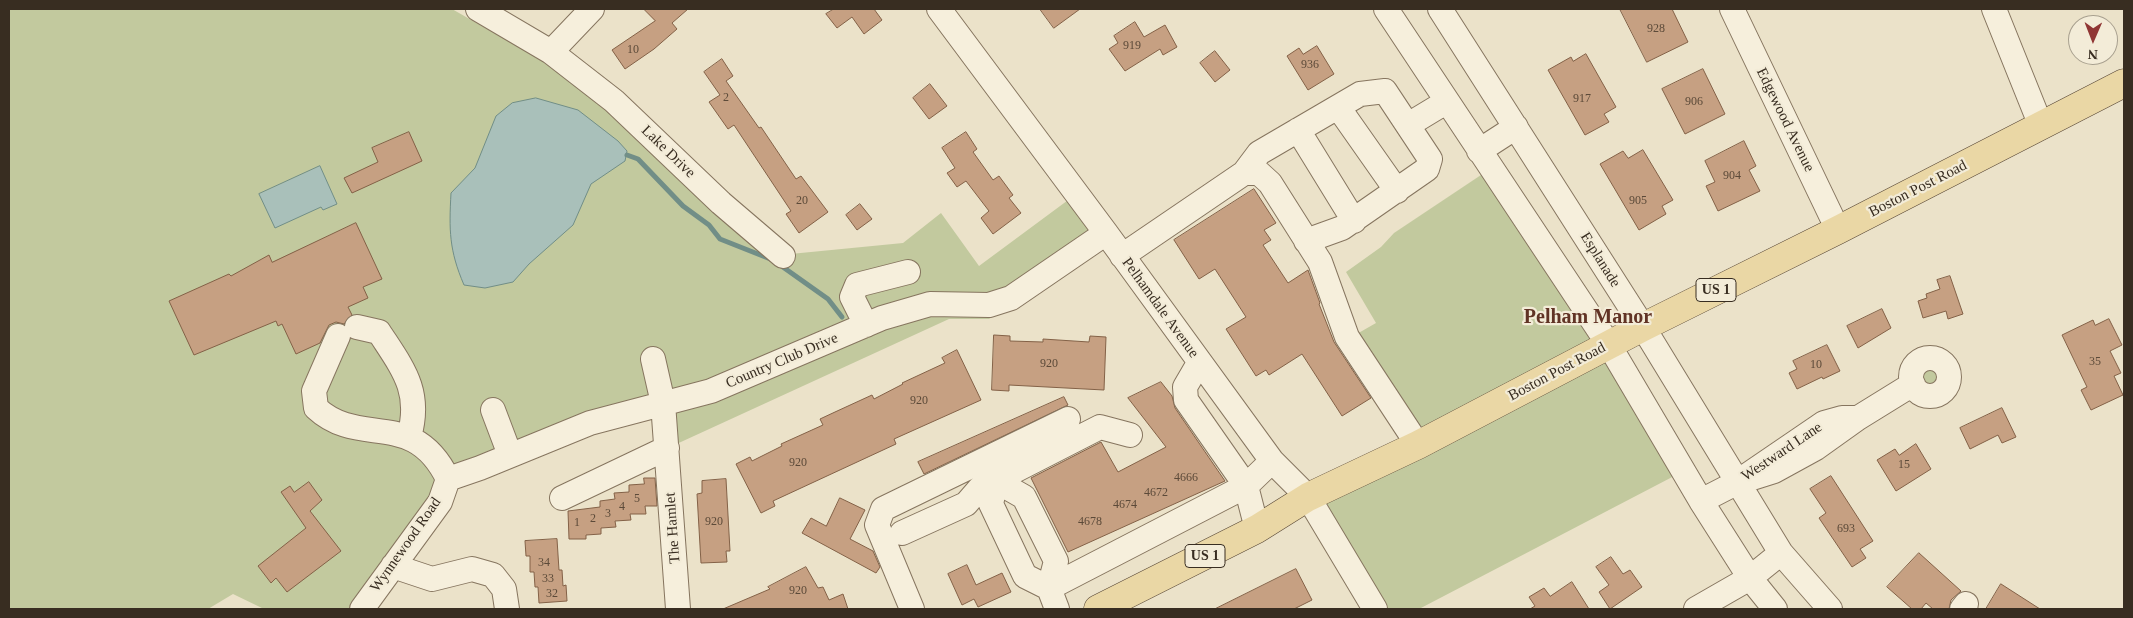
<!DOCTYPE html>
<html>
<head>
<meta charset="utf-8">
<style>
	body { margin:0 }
	#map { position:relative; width:2133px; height:618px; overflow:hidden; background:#ebe2c9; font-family:"Times New Roman",serif }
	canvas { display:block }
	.frame { position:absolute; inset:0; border:10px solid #382d21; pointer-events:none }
	.north { position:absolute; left:2068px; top:15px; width:50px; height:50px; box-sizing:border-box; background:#f3ecd8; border:1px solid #a8a08f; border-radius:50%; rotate:181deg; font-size:14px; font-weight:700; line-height:20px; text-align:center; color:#382d21 }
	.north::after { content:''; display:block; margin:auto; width:18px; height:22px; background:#903634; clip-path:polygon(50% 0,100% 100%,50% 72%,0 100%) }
</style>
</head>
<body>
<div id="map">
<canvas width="2133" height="618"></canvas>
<div class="frame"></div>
<div class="north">N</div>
</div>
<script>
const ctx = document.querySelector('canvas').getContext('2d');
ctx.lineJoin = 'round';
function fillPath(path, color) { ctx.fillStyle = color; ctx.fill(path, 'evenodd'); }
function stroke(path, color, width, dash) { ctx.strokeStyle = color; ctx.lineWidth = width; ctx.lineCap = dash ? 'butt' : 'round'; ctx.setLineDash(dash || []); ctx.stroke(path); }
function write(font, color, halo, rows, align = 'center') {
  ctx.font = font + ' "Times New Roman",serif'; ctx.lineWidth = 4.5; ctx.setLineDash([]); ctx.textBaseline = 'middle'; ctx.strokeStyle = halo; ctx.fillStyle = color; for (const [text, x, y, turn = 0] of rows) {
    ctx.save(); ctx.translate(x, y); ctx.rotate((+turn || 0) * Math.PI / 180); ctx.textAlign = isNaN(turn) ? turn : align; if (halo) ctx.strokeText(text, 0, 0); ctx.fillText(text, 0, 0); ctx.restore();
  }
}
fillPath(new Path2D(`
	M9 9H452L543 61 649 142 770 256 903 243 941 213 979 266 1079 192 1115 242 989 319H949L670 447 663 397 443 481 360 609H264L233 594 208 609H9Z
	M1487 171 1678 474 1419 609H1383L1308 497 1419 438 1355 335 1376 323 1346 272 1381 247 1394 233Z
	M1916 377a15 15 0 1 1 30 0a15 15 0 1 1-30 0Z`), '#c2c99e');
const water = new Path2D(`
	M536 98 578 110 618 141 627 151 625 161 591 184 573 225 529 264 513 282 485 288 464 285C449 250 449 230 451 193L475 168 496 116 512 103Z
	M320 166 337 204 323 210 321 207 275 228 259 194Z`);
fillPath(water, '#a9c0ba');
stroke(water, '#718e87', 1);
stroke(new Path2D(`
	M627 155 638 159 683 206 709 225 720 239 773 260 828 299 842 317`), '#718e87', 5);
const building = new Path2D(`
	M644 9H688L672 23 677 29 654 49 625 69 612 50 655 21Z
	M834 9H874L882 20 864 34 852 17 837 28 826 14Z
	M1040 9H1080L1054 28Z
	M1620 9H1672L1688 42 1647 62Z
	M1135 22 1144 37 1165 25 1177 47 1163 55 1160 49 1125 71 1109 49 1118 43 1114 36Z
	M1317 46 1334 74 1308 90 1287 56 1299 48 1303 54Z
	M1215 51 1230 70 1215 82 1200 63Z
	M1586 54 1616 107 1604 114 1609 122 1585 135 1548 70 1571 57 1573 61Z
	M722 59 733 76 726 81 759 128 761 127 796 179 801 176 828 212 799 233 786 214 791 211 734 125 728 129 709 102 720 95 704 72Z
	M1703 69 1725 114 1685 134 1662 89Z
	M930 84 947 106 929 119 913 98Z
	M409 132 422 161 352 193 344 178 378 162 372 148Z
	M966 132 977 149 973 152 993 180 999 176 1013 195 1009 198 1021 213 993 234 981 218 989 211 966 181 957 187 947 173 955 168 942 148Z
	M1744 141 1756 166 1749 170 1760 191 1718 211 1706 186 1715 182 1705 161Z
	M1643 150 1673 200 1662 206 1666 214 1639 230 1600 164 1623 151 1628 158Z
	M1254 189 1276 223 1264 230 1271 240 1263 245 1288 283 1308 270 1320 303 1319 304 1334 342 1371 398 1342 416 1302 354 1269 375 1266 370 1256 376 1226 329 1246 317 1215 269 1199 279 1174 240Z
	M860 204 872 219 857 230 846 215Z
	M356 223 382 279 363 287 368 298 348 307 352 315 344 324 336 322 329 325 320 343 296 354 282 324 278 326 276 321 194 355 169 301 229 274 231 276 269 255 272 262Z
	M1950 276 1963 314 1948 319 1946 311 1923 318 1918 301 1927 298 1926 294 1940 289 1937 280Z
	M1882 309 1891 328 1858 348 1847 326Z
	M2109 319 2122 345 2110 351 2121 373 2114 376 2123 395 2091 410 2081 390 2087 387 2062 335 2093 320 2095 325Z
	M994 335 1010 336V341L1043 342V339L1089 342 1090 336 1106 337 1104 390 1009 385V391L992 390Z
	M1827 345 1840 371 1823 379 1822 377 1797 389 1789 373 1797 369 1793 361Z
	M957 350 981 400 894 439 896 444 773 501 775 506 761 513 736 464 750 457 752 461 782 446 781 444 823 425 820 419 835 412 872 395 874 399 903 384 902 383 945 363 942 358Z
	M1161 382 1172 396 1175 408 1225 481 1068 552 1031 478 1101 442 1118 472 1166 447 1128 398Z
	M1064 397 1068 405 924 474 918 462Z
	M2002 408 2016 437 2002 443 1998 435 1970 449 1960 428Z
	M1916 444 1931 469 1896 491 1877 460 1895 449 1899 455Z
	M1831 476 1873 541 1860 549 1866 558 1852 567 1819 518 1826 513 1810 489Z
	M644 478H655L657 506H645L646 514H630L631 520 615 521 616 527 601 528V534L586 535V539H569L568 511 600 507V501L615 499 614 493 629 492V485L644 484Z
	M726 479 730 551H726L727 562 701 563 697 494 702 493V481Z
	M309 482 322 500 310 511 341 551 287 592 276 578 271 583 258 566 306 528 281 492 290 486 294 492Z
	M840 498 865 510 850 539 873 551 880 567 876 573 802 533 811 518 826 526Z
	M557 539 559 570H562L563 586 566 585 567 601 539 603 538 587H535L534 572H530V556H526L525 541Z
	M1919 553 1961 591 1951 600 1949 609H1933L1926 603 1921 609H1912L1887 587Z
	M1611 557 1623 574 1630 570 1642 587 1610 609 1599 592 1609 585 1596 567Z
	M967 565 976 585 1002 573 1011 592 978 607 974 599 962 605 948 574Z
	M806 567 818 588 823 587 829 600 843 594 848 609H723L770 589 768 587Z
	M1296 569 1312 600 1294 609H1215Z
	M1572 582 1589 609H1530L1535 606 1529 597 1544 588 1550 596Z
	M2001 584 2040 609H1986Z`);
fillPath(building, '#c6a082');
stroke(building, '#836147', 1);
const minor = new Path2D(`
	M478 9 551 52 614 101 721 203 783 256
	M939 9 1106 233 1272 461 1308 497 1375 609
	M1386 9 1609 345 1701 501 1750 578 1775 609
	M1440 9 1643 327 1781 553 1830 609
	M1732 9 1838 230
	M1994 9 2041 126
	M551 52 592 9
	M1338 107 1397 191
	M1408 125 1446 102
	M1298 130 1354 221
	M1479 151 1516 127
	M1244 173 1259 153 1360 94 1385 91 1430 159 1427 169 1342 228 1306 241
	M1122 256 1244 173H1259L1270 183 1320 262 1347 337 1418 445
	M866 325 852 297 857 285 908 272
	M357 327 379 332C403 369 422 391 409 437
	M338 336 314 391 316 408C360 449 413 407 448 479
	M1911 377a19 19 0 1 1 38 0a19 19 0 1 1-38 0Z
	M653 359 663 403 678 609
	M493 410 510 455
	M1858 418 1913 384
	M448 479 480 468 590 423 711 391 882 318 930 304 989 305 1011 298 1106 233
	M562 498 667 448
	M1701 501 1736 483 1774 471 1816 448 1858 418H1842L1824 423 1736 483
	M1257 529 1246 486 1272 461
	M902 533 966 504 979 489 1100 427 1130 435
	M393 566 432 579 472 569 493 575 504 589 507 609
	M1049 588 1246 486 1186 400 1185 387 1199 363
	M1049 588 1025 576 991 504 996 481 1024 497 1056 561 1049 588 1057 609
	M362 609 440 502 448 479
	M912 609 877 525 883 509 1068 419
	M1696 609 1750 578 1781 553
	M1962 609 1966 604`);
const major = new Path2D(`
	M1098 609 1257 529 1308 497 1418 445 1643 327 1838 230 2124 83`);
stroke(minor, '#86755f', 26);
stroke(major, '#544333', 29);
stroke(minor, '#f6efdc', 24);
stroke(major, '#ead7a5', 28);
write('12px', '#5c4a39', null, [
	["928",1656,29],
	["919",1132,46],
	["10",633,50],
	["936",1310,65],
	["2",726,98],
	["917",1582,99],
	["906",1694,102],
	["904",1732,176],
	["20",802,201],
	["905",1638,201],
	["35",2095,362],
	["920",1049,364],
	["10",1816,365],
	["920",919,401],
	["920",798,463],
	["15",1904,465],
	["4666",1186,478],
	["4672",1156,493],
	["5",637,499],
	["4674",1125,505],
	["4",622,507],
	["3",608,514],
	["2",593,519],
	["920",714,522],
	["4678",1090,522],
	["1",577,523],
	["693",1846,529],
	["34",544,563],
	["33",548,579],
	["920",798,591],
	["32",552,594]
]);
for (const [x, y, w] of [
	[1716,290,40],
	[1205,556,40]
]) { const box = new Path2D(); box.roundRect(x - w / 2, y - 11.5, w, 23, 4); ctx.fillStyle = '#f3ecd8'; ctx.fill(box); stroke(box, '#382d21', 1); }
write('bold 14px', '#382d21', null, [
	["US 1",1716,290],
	["US 1",1205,556]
]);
write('15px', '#382d21', '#f3ecd8', [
	["Edgewood Avenue",1785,120,64],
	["Lake Drive",668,152,44],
	["Boston Post Road",1918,189,-27],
	["Esplanade",1600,260,58],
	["Pelhamdale Avenue",1160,308,54],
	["Country Club Drive",782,361,-23],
	["Boston Post Road",1557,372,-28],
	["Westward Lane",1782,452,-34],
	["The Hamlet",673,528,-94],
	["Wynnewood Road",406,545,-55]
]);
write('bold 20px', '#613325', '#f3ecd8', [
	["Pelham Manor",1588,318]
]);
</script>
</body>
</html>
